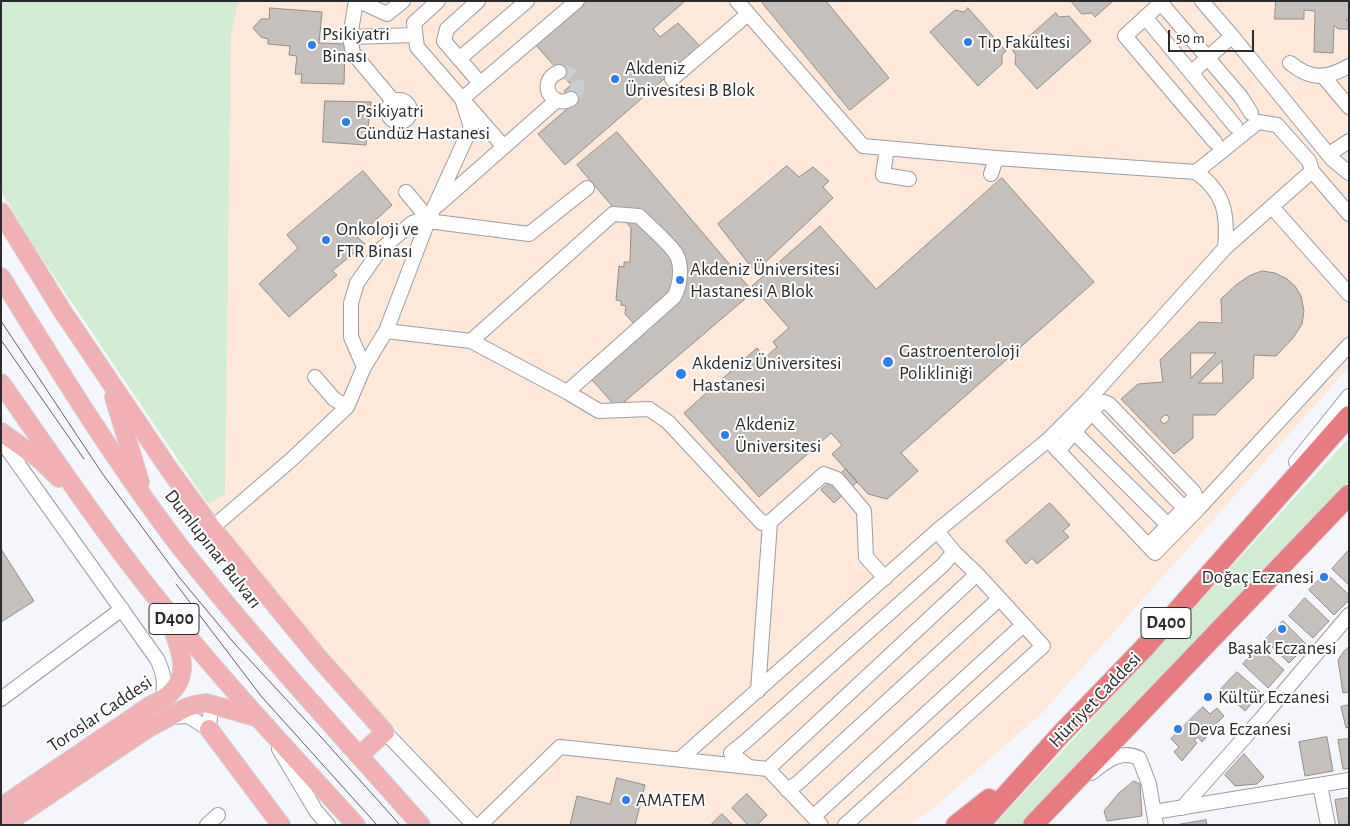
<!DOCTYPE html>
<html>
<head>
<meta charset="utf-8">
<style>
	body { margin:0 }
	#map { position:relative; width:1350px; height:826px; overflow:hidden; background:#f5f6fc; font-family:"Alegreya Sans",sans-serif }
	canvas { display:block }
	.frame { position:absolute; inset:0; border:2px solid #2a2b2d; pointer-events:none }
	.scale { position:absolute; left:1168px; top:30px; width:86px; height:22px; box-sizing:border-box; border:2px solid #2a2b2d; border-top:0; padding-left:6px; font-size:15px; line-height:18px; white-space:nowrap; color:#2a2b2d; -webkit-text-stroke:4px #fff; paint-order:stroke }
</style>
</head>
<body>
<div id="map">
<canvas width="1350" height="826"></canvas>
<div class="frame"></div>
<div class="scale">50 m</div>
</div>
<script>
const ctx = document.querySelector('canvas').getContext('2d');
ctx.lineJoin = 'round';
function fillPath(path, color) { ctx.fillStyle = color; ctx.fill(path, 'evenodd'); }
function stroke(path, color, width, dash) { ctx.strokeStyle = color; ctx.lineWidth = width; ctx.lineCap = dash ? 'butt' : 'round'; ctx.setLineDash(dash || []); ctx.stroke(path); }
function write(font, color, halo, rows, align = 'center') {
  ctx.font = font + ' "Alegreya Sans",sans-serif'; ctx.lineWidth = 4; ctx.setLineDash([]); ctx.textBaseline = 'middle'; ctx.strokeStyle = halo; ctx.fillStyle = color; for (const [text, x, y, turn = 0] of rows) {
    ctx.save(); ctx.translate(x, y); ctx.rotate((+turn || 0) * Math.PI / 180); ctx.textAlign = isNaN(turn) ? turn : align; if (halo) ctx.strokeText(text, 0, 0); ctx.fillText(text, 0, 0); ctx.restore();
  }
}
fillPath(new Path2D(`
	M1 1H1349V367L1041 714 931 810 906 825H487L432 769 232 546 208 504 29 239 1 193Z`), '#fde8d9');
fillPath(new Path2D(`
	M1 1H238L231 35 225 494 208 504 29 239 1 189Z
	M1349 438V481L1023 825H994L1131 677Z`), '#d2ecd4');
const building = new Path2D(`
	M585 1H685L653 29 660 37 678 23 701 47 565 165 538 134 574 103 564 91 571 85 535 44Z
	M761 1H826L889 78 850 110Z
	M1071 1H1113L1095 17 1092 13 1082 14Z
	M1276 1H1349V18L1346 20 1349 22V29H1338L1334 25 1333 53 1314 52 1315 11 1304 10V19H1275Z
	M270 8 322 12 319 43 345 44 344 84 301 83 302 74H295L297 56 289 55 290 46 268 44V39L261 37 253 28 261 19H269Z
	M968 8 1006 51 1002 55V64L978 86 930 32 955 10 964 12Z
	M1056 13 1059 17 1069 16 1091 41 1037 89 1015 64 1016 55 1013 51Z
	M325 101 371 102 366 145 323 142Z
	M617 132 753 292 617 408 585 372 638 328 625 314 626 306 621 305V301L616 300 619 266 624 267V262H630L631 228 577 165Z
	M787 166 799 177 813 167 829 181 823 187 833 198 755 272 718 224Z
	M363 171 392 205 357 237 365 244 332 271 337 275 289 317 259 284 298 248 287 235Z
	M1002 178 1094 282 901 453 918 471 887 499 868 494 832 454 842 445 831 433 759 497 684 413 757 348 765 358 777 347 773 342 789 328 752 286 820 226 876 289Z
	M1262 271 1275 273 1287 279 1295 286 1301 296 1304 311 1302 324 1293 338 1276 356 1254 355 1253 378 1215 415H1193V438L1174 454 1121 399 1138 384 1163 382 1160 360 1199 322 1222 323 1221 299 1236 285 1249 276ZM1191 353H1216L1191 378ZM1222 361 1223 383H1199ZM1165 415 1169 416V420L1164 424 1160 420Z
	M846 469 857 482 834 503 821 490Z
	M1050 503 1070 525 1063 531 1069 537 1037 564 1032 558 1026 564 1006 541Z
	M1 549 34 601 1 622Z
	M1349 550V585L1332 569Z
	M1326 573 1349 595V600L1334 615 1309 590Z
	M1305 598 1329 621 1313 638 1289 616Z
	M1283 621 1307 645 1289 663 1265 640Z
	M1259 647 1284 670 1268 688 1243 664Z
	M1349 647V692L1343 693 1338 660 1344 651Z
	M1237 672 1261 693 1245 711 1221 689Z
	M1349 705V727L1346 728 1341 707Z
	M1203 707 1210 714 1217 708 1224 716 1208 731 1205 728 1201 733 1206 737 1202 742 1198 737 1194 740 1197 743 1182 761 1174 752 1179 747 1171 739Z
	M1327 737 1333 771 1305 776 1299 742Z
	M1349 739V769H1343L1338 740Z
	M1244 754 1264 777 1257 784 1235 786 1225 775Z
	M617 778 645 785 635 825H570L577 796 610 804Z
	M1134 781 1140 784 1142 816 1107 821 1104 811 1119 793Z
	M747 794 767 815 757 825H748L732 808Z
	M1349 798V824L1339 825 1335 800Z
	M722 814 733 825H711Z
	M1206 820 1207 825H1176Z`);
fillPath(building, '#c6c0bc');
stroke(building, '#938d8a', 1);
stroke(new Path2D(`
	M559 72C576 70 584 89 571 99`), '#cccdd3', 14, [14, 7]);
const minor = new Path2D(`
	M359 1 387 14 403 1
	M478 1 447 29 444 41 480 83
	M737 1 863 146 996 158 1196 172 1258 122 1277 125 1309 161 1312 171 1349 214
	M1163 1 1125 36 1215 142
	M1202 1 1232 36 1332 159 1349 173
	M1161 3 1241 97 1251 113
	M1145 17 1235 126
	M350 37 356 1
	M459 59 527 1
	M1290 63C1311 80 1326 79 1349 66
	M559 72C537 80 550 110 571 99
	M1191 73 1232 36
	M1323 76 1349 107
	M672 79 748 14
	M388 111a11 11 0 1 1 22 0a11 11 0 1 1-22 0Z
	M394 102 353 53 350 37 415 35
	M504 147 462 99 577 1
	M887 148 883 175 909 179
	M1329 154 1349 141
	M1196 172C1225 193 1228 214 1225 248
	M991 174 996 158
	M406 192 427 217
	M438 205 557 100
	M1272 207 1349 294
	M428 221 529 234 587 188
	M386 331 471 341
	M364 367 351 337V303L357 283 380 250 412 223 431 216
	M315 377 334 399 347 407
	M567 392 674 297C680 286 683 266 676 254 669 243 650 227 639 216L613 214 471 341 567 392 599 411 649 409 668 422 762 523 770 522
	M1092 413 1184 508
	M1074 432 1168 525
	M1 440 157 659C164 673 165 684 163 699
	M1048 440 1155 553 1198 509 1349 345
	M1058 451 1099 404 1104 402 1109 404 1193 491 1195 495 1192 500 1148 546
	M1296 462 1349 396
	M212 528 292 459 347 407 364 367 386 331 428 221 471 127 462 99 417 47 414 23 438 1
	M937 531 954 552
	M758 691 770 522 824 474 837 479 864 511 866 557 885 578
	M1 699 122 609
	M172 717 188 716 209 729 211 705
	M385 732 474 825
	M279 749 316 811 328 825
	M680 759 937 531 1048 440 1089 399 1225 248 1312 171
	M749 767 731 753 746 741 943 565 954 552 977 574 1043 646 845 825
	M768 769 977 574
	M1091 773C1106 762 1120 749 1139 758L1149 784 1156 825
	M1320 785 1328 825
	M787 790 798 783 999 599
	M1182 808 1261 719 1349 615
	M1154 812 1349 780
	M813 817 1023 625
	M207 825 218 815
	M480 825 560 747 768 769 821 825`);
const major = new Path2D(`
	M1 212 61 309 169 469 212 528 318 657 385 732 360 755
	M1 277C58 369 115 462 181 548 257 644 340 734 421 825
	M1 383C54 458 105 535 163 606 224 682 290 753 356 825
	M114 397 140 482
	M1 432 38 458 59 478
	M209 729 281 825
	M1 807 151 705C193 687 185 658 170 623
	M4 825 147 729 185 708 194 705 206 703 256 717`);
const highway = new Path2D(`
	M956 825 989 799
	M979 825 1061 734 1146 646 1349 416
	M1033 825 1349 495`);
stroke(minor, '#9c9ca2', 16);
stroke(major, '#d4d5d5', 20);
stroke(highway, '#d4d5d5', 22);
stroke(minor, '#fff', 14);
stroke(major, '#f1b0b3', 18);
stroke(highway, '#e87b80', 20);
stroke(new Path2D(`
	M1 321 102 473 179 577 234 643 321 737 400 825
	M1 340 84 459
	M176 584 261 696 377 825`), '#616265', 1);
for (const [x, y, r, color] of [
	[968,42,5,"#2e7de9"],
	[312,45,5,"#2e7de9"],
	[615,79,5,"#2e7de9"],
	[346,122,5,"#2e7de9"],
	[326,240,5,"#2e7de9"],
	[680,280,5,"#2e7de9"],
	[888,362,6,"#2e7de9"],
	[681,374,6,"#2e7de9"],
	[725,435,5,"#2e7de9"],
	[1324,577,5,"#2e7de9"],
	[1282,629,5,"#2e7de9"],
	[1208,697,5,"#2e7de9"],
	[1178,729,5,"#2e7de9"],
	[626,800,5,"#2e7de9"]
]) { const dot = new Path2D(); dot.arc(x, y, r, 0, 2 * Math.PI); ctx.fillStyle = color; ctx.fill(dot); stroke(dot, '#fff', 2); }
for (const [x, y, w] of [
	[174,619,50],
	[1166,623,50]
]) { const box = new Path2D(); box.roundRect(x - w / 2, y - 15.5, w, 31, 4); ctx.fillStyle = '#fff'; ctx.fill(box); stroke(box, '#2a2b2d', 1); }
write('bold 18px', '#2a2b2d', null, [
	["D400",174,619],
	["D400",1166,623]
]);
write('19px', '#2a2b2d', '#fff', [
	["Psikiyatri",322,34],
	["Binası",322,56],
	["Tıp Fakültesi",978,42],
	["Akdeniz",625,68],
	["Ünivesitesi B Blok",625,90],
	["Psikiyatri",356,111],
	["Gündüz Hastanesi",356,133],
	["Onkoloji ve",336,229],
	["FTR Binası",336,251],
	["Akdeniz Üniversitesi",690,269],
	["Hastanesi A Blok",690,291],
	["Gastroenteroloji",899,351],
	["Polikliniği",899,373],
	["Akdeniz Üniversitesi",692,363],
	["Hastanesi",692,385],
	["Akdeniz",735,424],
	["Üniversitesi",735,446],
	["Doğaç Eczanesi",1314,577,"right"],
	["Başak Eczanesi",1282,648,"center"],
	["Kültür Eczanesi",1218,697],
	["Deva Eczanesi",1188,729],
	["AMATEM",636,800]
], 'left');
write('19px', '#2a2b2d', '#fff', [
	["Dumlupınar Bulvarı",213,549,52],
	["Hürriyet Caddesi",1095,700,-46],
	["Toroslar Caddesi",100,714,-34]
]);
</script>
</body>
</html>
